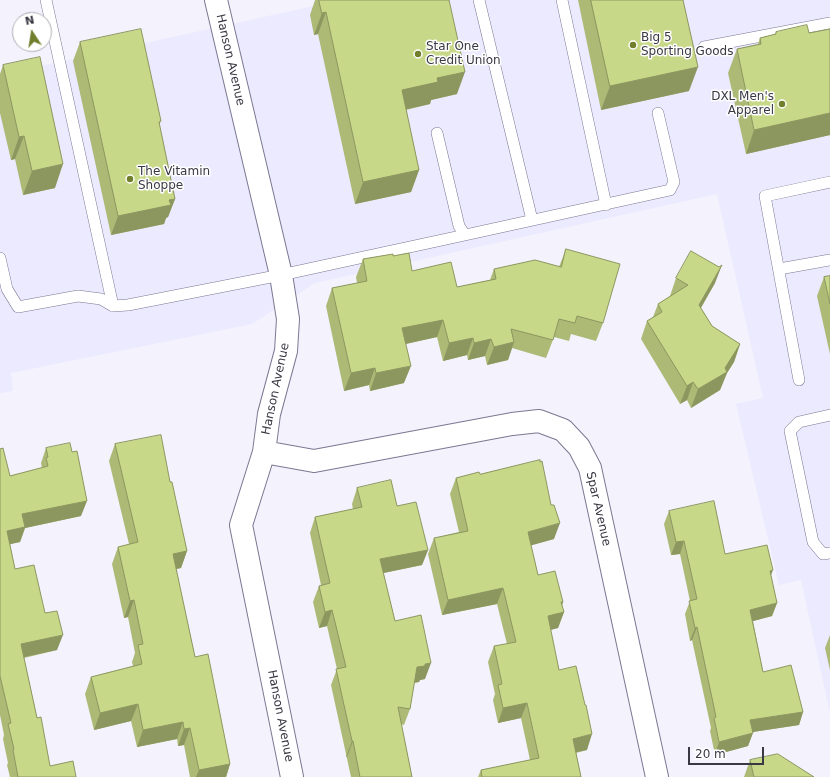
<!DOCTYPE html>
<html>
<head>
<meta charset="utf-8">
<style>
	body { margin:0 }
	#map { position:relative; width:830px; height:777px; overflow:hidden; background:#f3f2fd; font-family:"DejaVu Sans",sans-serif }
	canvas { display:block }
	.north { position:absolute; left:12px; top:12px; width:40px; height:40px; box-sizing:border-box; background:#fff; border:1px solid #b0afb4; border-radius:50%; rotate:348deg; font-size:11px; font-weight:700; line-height:16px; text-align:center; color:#393843 }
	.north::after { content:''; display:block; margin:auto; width:14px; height:18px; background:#717f2d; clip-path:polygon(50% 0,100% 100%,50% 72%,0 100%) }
	.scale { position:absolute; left:688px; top:747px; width:76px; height:18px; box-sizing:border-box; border:2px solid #393843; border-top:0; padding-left:5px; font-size:12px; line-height:14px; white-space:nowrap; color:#393843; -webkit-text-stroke:3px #fff; paint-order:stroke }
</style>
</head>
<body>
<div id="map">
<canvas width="830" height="777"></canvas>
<div class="north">N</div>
<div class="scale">20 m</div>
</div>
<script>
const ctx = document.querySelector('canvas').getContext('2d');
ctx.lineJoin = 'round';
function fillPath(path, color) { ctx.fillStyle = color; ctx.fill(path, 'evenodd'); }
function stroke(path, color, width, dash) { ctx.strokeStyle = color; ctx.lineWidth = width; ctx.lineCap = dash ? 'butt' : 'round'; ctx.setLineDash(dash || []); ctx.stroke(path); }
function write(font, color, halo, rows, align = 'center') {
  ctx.font = font + ' "DejaVu Sans",sans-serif'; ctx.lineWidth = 3; ctx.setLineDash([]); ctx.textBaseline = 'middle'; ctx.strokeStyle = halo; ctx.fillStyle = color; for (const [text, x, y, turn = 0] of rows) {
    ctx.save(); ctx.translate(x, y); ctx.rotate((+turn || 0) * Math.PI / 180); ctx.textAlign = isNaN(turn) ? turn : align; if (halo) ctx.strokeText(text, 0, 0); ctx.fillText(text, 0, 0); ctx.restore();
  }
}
fillPath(new Path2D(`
	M341 0H830V713L801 580 779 585 736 404 763 398 717 194 315 283 252 324 11 373 13 391 0 393V75Z`), '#eceaff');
const lane = new Path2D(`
	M46 0 113 306
	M479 0 532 220
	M562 0 606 205
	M704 47 830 23
	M437 133 459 226 465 235 670 190 674 182 658 113
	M0 258 7 289 18 307 78 296 101 299 113 306 128 305 281 275 465 235
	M779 269 830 260
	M799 380 765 196 830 182
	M830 415 799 422 790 431 813 542 823 554 830 553`);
const street = new Path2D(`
	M216 0 281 275 288 319 286 351 269 414 264 452 241 525 292 777
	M264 452 314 461 512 424 539 421 563 430 579 447 590 468 657 777`);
stroke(lane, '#7b7891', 12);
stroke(street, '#7b7891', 24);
stroke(lane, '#fff', 11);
stroke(street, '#fff', 22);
fillPath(new Path2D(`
	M315 0H449L457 94 431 100 430 104 406 110 419 170 411 192 355 204 318 34 314 35 310 15Z
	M578 0H683L689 91 601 110Z
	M830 29V135L746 154 728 73 737 49 758 44 760 38 775 34 776 32 809 33Z
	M80 42 161 121 159 125 175 199 168 217 166 218 164 224 111 235 73 61Z
	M3 65 55 188 23 195 15 159 11 160 0 113V74Z
	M566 249 603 323 596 341 571 334 569 341 554 337 546 358 512 348 508 360 487 365 485 356 468 360 467 355 443 361 437 337 406 344 404 383 370 391 369 385 344 391 326 306 332 288 357 283 356 277 363 259 393 256 412 271 457 287 490 280 494 269 559 267Z
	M830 276V354L817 296 824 277Z
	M676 278 715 283 701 308 712 326 740 344 734 362 727 373 720 390 691 408 687 400 680 404 641 339 647 321 653 317 658 304 670 296Z
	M115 444 170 482 187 551 181 568 176 569 195 657 230 764 226 777H190L184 745 178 746 177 739 137 747 131 721 94 730 85 694 91 677 133 666 132 662 135 653 128 617 124 618 112 564 118 547 129 544 109 461Z
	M46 448 81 516 25 528 20 542 10 544 15 569 45 613 57 650 24 658 37 718 50 766 76 777H10L7 765 8 763 3 739 4 735 0 715V449L10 476 42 468 41 463Z
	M480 474 554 539 531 545 538 575 563 602 562 605 564 612 558 628 550 630 559 670 587 750 576 753 581 777H478L481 770 530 760 521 718 498 723 493 700 495 694 488 662 494 646 507 644 497 604 442 615 428 554 434 538 459 532 450 494 456 478Z
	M357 488 397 506 428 550 422 565 383 573 395 621 425 679 420 680 419 682 414 683 410 709 404 725 401 724 412 777H351L331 685 337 669 327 626 319 628 313 602 319 586 321 585 310 533 315 517 353 509 352 504Z
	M669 511 725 554 771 576 777 603 772 616 753 621 763 672 803 712 799 725 753 732 748 746 715 755 710 731 711 728 692 640 690 641 685 614 690 601 680 554 671 555 664 524Z
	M830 635V670L825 648Z
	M750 760 814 777H744Z`), '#acba76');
fillPath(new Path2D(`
	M326 12 318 34 314 35 322 13Z
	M698 67 689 91 601 110 610 86Z
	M465 72 457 94 431 100 430 104 394 112 402 90 437 78Z
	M830 113V135L746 154 754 130Z
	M24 136 15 159 11 160 19 137Z
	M63 164 55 188 23 195 32 171Z
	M419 170 411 192 355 204 363 182Z
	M175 199 168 217 166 218 164 224 111 235 118 216 169 200Z
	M722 265 715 283 692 323 699 305Z
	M443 320 437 337 396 346 402 328Z
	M473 338 467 355 443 361 449 343Z
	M491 339 485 356 468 360 474 343Z
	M514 342 508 360 487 365 494 347Z
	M740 344 734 362 727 373 720 390 691 408 698 389 725 368Z
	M411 366 404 383 370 391 376 373Z
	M375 368 369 385 344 391 351 373Z
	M693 382 687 400 680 404 687 386Z
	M87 501 81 516 25 528 20 542 2 546 7 531 22 514Z
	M560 523 554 539 522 548 528 532Z
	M684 541 680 554 671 555 676 542Z
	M428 550 422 565 374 575 380 559Z
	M187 551 181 568 166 571 173 554Z
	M773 570 768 583 770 571Z
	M503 588 497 604 442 615 448 600Z
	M134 600 128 617 124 618 130 601Z
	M561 602H563L559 614 564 612 558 628 542 632 548 616Z
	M777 603 772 616 746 623 750 610Z
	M332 610 327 626 319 628 325 612Z
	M697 627 692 640 690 641 695 628Z
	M63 635 57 650 15 659 21 644Z
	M431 663 425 679 420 680 419 682 411 683 417 667 425 664Z
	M527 703 521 718 498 723 503 708Z
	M138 704 131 721 94 730 100 713Z
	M803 712 799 725 746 733 750 720Z
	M183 722 177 739 137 747 143 730Z
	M190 728 184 745 178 746 184 729Z
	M753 733 748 746 715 755 719 742Z
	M592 734 587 750 567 754 573 739Z
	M352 741H353L347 757H346Z
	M230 764 226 777H196L199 770Z`), '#8c9760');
const building = new Path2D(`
	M319 0H449L465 72 437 78 438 82 402 90 419 170 363 182 326 12 322 13Z
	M591 0H683L698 67 610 86Z
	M807 25 809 33 830 29V113L754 130 737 49 761 44 760 38 776 34V32Z
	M141 29 161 121 159 122 175 199 169 200 171 205 118 216 80 42Z
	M40 57 63 164 32 171 24 136 19 137 3 65Z
	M566 249 620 264 603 323 577 316 575 323 559 319 553 340 511 329 514 342 494 347 491 339 474 343 473 338 449 343 443 320 402 328 411 366 376 373 375 368 351 373 332 288 367 281 363 259 393 254V256L409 253 412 271 451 262 457 287 496 279 494 269 535 260 561 267Z
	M691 251 719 267 722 265 699 305 712 326 740 344 725 368 727 372 698 389 693 382 687 386 647 321 662 312 658 304 688 285 676 278Z
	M830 276V304L824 277Z
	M161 435 170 482H172L187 551 173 554 195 657 208 654 230 764 199 770 190 728 184 729 183 722 143 730 138 704 100 713 91 677 142 664 138 645 143 644 134 600 130 601 118 547 138 542 115 444Z
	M70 443 72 452 77 451 87 501 22 514 25 527 7 531 15 569 34 565 45 613 57 611 63 635 21 644 37 718 41 717 50 766 73 761 76 777H18L13 750 14 749 8 724 11 723 0 676V449L3 448 10 476 48 466 46 458 48 457 46 448Z
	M540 460V462L542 461 551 505H554L560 523 528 532 538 575 555 571 563 602H561L564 612 548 616 559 670 576 666 585 705H586L592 734 573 739 581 777H482L481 770 539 758 527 703 503 708 498 685 502 684 494 646 516 642 503 588 448 600 434 538 468 531 456 478 479 472 480 474Z
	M391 480 397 506 416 502 428 550 380 559 395 621 421 615 431 663 425 664V666L417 667 410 709 398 707 412 777H360L353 741H352L336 669 346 667 332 610 325 612 319 586 330 583 315 517 362 507 357 488Z
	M714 501 725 554 767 545 773 570 770 571 777 603 750 610 763 672 791 665 803 712 750 720 753 733 719 742 714 718 716 717 697 627 695 628 689 601 697 599 684 541 676 542 669 511Z
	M778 754 814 777H754L750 760Z`);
fillPath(building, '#c8d889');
stroke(building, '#8c9760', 1);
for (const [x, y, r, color] of [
	[633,45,4,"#717f2d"],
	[418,54,4,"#717f2d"],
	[782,104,4,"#717f2d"],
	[130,179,4,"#717f2d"]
]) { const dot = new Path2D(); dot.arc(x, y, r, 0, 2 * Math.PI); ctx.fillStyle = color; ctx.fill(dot); stroke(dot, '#fff', 1.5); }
write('12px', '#393843', '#fff', [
	["Big 5",641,38],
	["Sporting Goods",641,52],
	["Star One",426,47],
	["Credit Union",426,61],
	["DXL Men's",774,97,"right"],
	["Apparel",774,111,"right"],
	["The Vitamin",138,172],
	["Shoppe",138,186]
], 'left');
write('12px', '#393843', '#fff', [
	["Hanson Avenue",230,60,77],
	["Hanson Avenue",276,389,-78],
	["Spar Avenue",598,509,77],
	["Hanson Avenue",280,716,79]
]);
</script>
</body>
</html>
